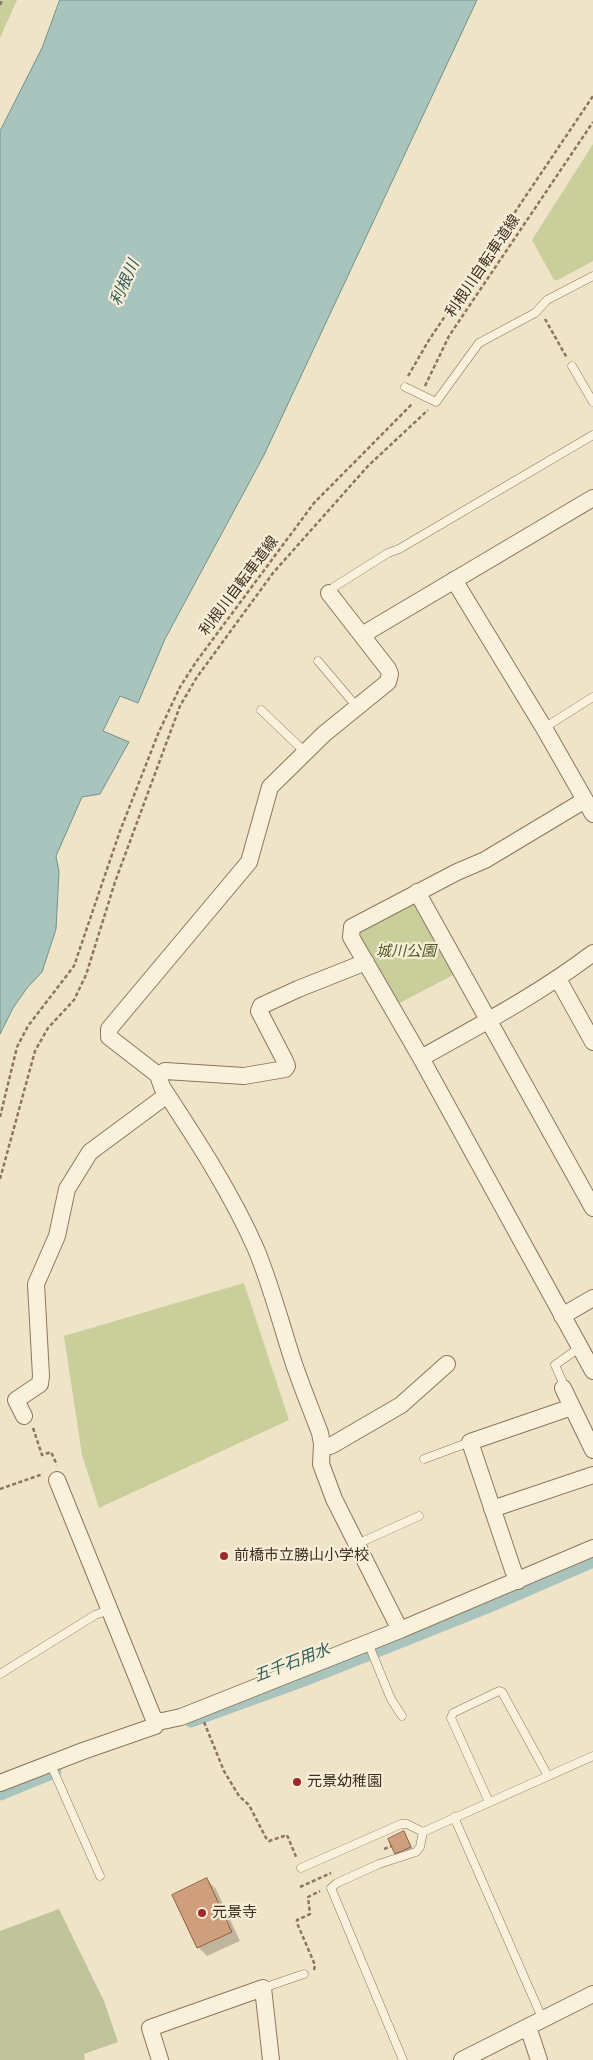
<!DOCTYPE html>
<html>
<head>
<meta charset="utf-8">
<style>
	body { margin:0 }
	canvas { display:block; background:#f0e4c8 }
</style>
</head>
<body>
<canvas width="593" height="2060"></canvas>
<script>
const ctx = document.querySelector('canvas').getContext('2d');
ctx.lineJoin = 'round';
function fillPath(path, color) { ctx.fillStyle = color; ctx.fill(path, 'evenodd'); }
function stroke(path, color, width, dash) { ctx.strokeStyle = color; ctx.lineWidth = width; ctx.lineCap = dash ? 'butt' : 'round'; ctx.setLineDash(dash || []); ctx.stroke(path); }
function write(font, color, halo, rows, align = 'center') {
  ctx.font = font + ' "Roboto Serif","Noto Sans JP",serif'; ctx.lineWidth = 4.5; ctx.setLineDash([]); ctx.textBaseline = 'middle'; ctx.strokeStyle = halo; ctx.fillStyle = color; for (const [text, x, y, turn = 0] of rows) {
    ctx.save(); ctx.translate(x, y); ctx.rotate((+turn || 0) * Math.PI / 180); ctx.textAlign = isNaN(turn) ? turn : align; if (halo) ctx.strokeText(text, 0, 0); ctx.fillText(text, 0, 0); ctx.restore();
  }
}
fillPath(new Path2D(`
	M0 0H17L0 38Z
	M593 144V261L558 280H554L532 240Z
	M411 902 420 906 457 973 396 1005 358 939 360 931Z
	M244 1283 289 1420 99 1508 82 1455 64 1336Z`), '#c9cf9b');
fillPath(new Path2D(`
	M59 1909 104 2001 118 2042 84 2054 85 2060H0V1931Z`), '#bfc49a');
const water = new Path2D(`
	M60 0H477L264 455 165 639 138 703 120 696 103 731 129 742 100 794 82 797 56 856 59 872 56 929 42 972 27 988 13 1008 0 1034V131L42 48Z`);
fillPath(water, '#a9c4bc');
stroke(water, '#6f938a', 1);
fillPath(new Path2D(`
	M404 1833 413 1849 399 1856 396 1853Z
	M207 1880 216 1889 240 1941 207 1956 198 1947Z`), '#0003');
stroke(new Path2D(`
	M191 1720 304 1679 487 1606 593 1560
	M0 1793 54 1771`), '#a9c4bc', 15);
const building = new Path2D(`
	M404 1831 411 1847 395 1854 388 1839Z
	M207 1878 232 1932 197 1948 172 1895Z`);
fillPath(building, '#cf9f7d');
stroke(building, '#8d5f41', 1);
const service = new Path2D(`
	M572 366 593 402
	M405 387 436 402 479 343 535 313 547 300 593 276
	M329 593 334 587 388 553 399 549 593 435
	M318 661 357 707
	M261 710 305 752
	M544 728 593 697
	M563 1388V1383L555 1365 579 1348
	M424 1459 470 1442
	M357 1544 419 1516
	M368 1643 391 1699 402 1716
	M0 1674 95 1615 109 1610
	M51 1765 100 1876
	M489 1802 451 1718 453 1713 499 1691 502 1692 548 1776
	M454 1817 543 2020
	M423 1832 593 1756
	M301 1868 401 1824H407L423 1832
	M263 1988 304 1974
	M403 2060 331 1888 337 1883 379 1864 416 1852 420 1847 423 1832`);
const minor = new Path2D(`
	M454 580 544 728 593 814
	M329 593 388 669 390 674 388 682 324 734 270 787 249 862 109 1029V1037L158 1075 162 1087C196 1139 231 1192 256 1249 271 1285 281 1324 293 1361 301 1385 311 1409 320 1433L322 1444 321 1464 334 1499 400 1630
	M362 635 593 498
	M585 800 485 860 457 872 352 927 351 937 421 1058 593 1371
	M417 892 593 1208
	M558 979 593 1042
	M421 1058C480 1025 539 994 593 953
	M158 1075 165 1071 244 1076 285 1069 287 1066 285 1061 259 1011 261 1006 298 989 366 962
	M562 1316 593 1298
	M563 1388 593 1450
	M24 1416 16 1400 40 1384 41 1376 36 1284 57 1236 67 1189 90 1152 167 1095
	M322 1444 330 1446 334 1444 401 1405 447 1364
	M57 1480 153 1717 158 1722
	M492 1509 593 1475
	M518 1581 513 1570 470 1442 572 1407
	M0 1783 83 1751 155 1726 158 1722 181 1717 400 1630 593 1548
	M528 2027 539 2060
	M160 2060 150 2028 263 1988 271 2060
	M462 2060 593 1994`);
stroke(service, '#8d765c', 9);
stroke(minor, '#8d765c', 18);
stroke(new Path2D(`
	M0 5 2 0
	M545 319 567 358
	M408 376 429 340 593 96
	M425 386 449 336 593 122
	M0 1117 17 1047 28 1026 74 966 120 831 158 734 180 687 196 662 314 503 413 403
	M0 1179 35 1051 48 1028 74 1000 86 975 115 882 180 706 197 677 273 573 368 466 428 410
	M33 1428 42 1455 51 1452 57 1465
	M0 1489 43 1474
	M204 1722 224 1771 239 1796 249 1805 266 1838 269 1841 287 1835 297 1859
	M384 1849 392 1846
	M300 1887 331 1873
	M314 1970 315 1965 297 1923V1920L310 1914 308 1897 320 1891`), '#8d765c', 2.5, [4, 2.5]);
stroke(service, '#faf1dc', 8);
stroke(minor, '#faf1dc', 16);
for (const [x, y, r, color] of [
	[224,1556,5,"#9e2a2b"],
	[297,1782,5,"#9e2a2b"],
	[202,1913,5,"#9e2a2b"]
]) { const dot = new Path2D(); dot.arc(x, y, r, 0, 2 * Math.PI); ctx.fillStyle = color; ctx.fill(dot); stroke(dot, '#f7eed8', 2); }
write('15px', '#3d2e20', '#f7eed8', [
	["利根川自転車道線",483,266,-56],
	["利根川自転車道線",239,586,-53]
]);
write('italic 15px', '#4d5a26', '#f7eed8', [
	["城川公園",406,952]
]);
write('15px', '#3d2e20', '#f7eed8', [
	["前橋市立勝山小学校",234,1556],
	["元景幼稚園",307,1782],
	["元景寺",212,1913]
], 'left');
write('italic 16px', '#2f5d5a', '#f7eed8', [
	["利根川",125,283,-66],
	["五千石用水",292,1663,-21]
]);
</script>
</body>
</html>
